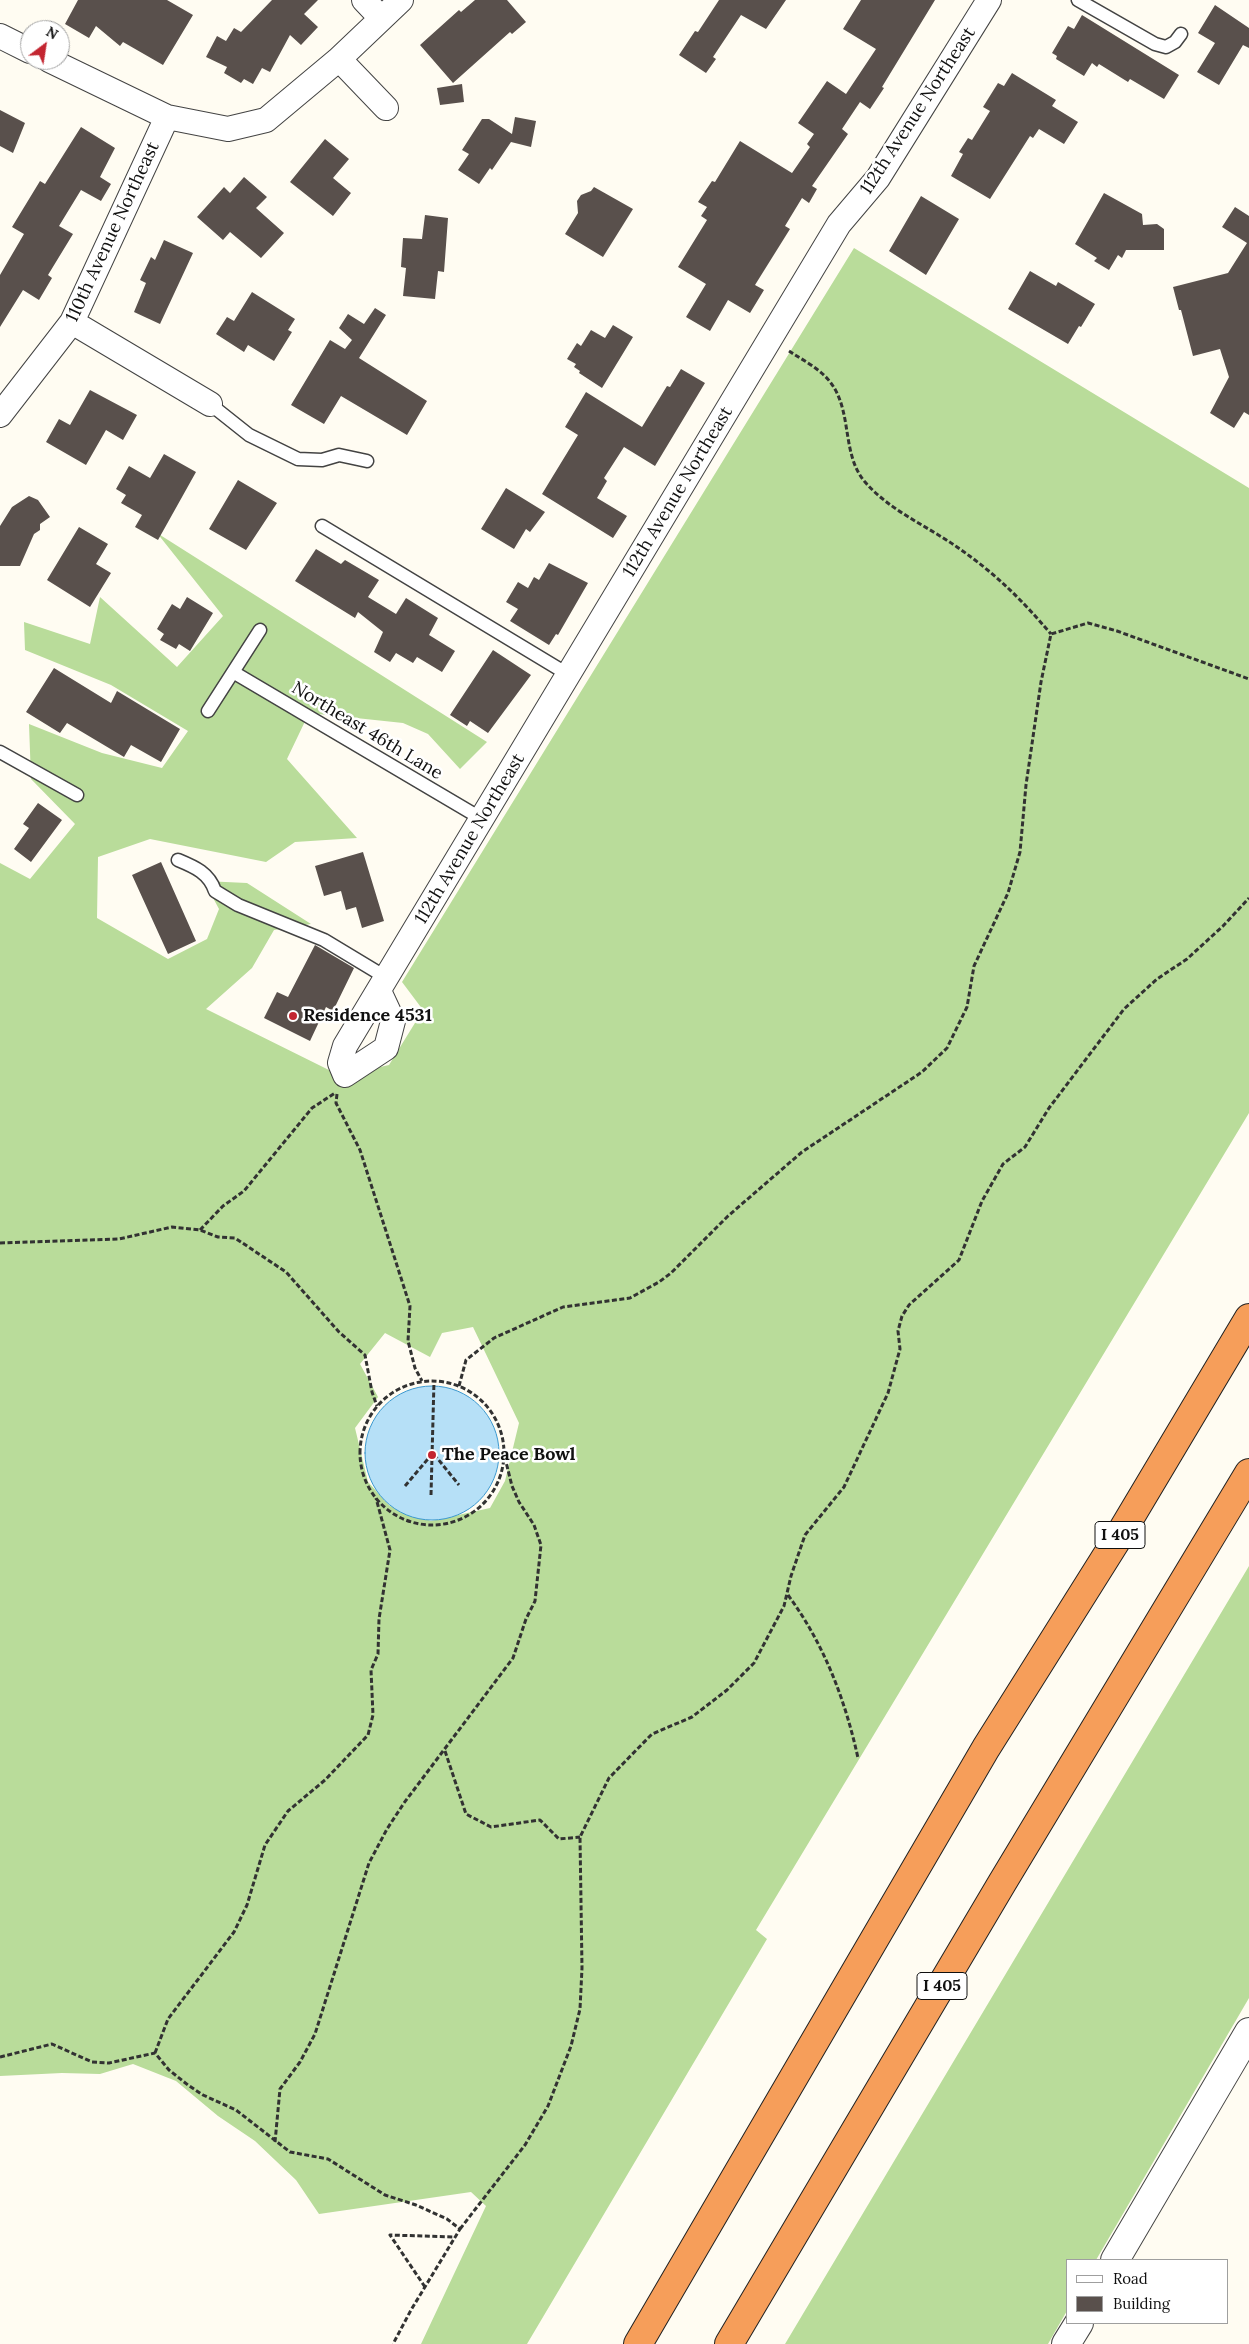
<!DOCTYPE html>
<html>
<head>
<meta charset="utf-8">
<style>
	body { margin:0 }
	#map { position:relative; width:1249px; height:2344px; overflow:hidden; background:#fffcf2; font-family:Lora,serif }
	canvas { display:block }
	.legend { position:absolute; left:1066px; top:2259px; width:162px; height:65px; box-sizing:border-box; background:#fff; border:1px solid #9f9f9f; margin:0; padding:6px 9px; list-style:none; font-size:15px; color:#101010 }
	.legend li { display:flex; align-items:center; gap:10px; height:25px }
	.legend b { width:25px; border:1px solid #9f9f9f }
	.north { position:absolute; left:20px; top:20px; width:50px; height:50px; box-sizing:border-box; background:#fff; border:1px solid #9f9f9f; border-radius:50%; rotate:31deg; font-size:14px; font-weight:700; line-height:20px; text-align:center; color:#101010 }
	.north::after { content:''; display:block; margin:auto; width:18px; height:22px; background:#c32530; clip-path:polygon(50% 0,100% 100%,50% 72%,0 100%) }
</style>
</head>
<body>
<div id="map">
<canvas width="1249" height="2344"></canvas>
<ul class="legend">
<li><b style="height:6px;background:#fff"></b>Road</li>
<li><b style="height:14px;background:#59504c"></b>Building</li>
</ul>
<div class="north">N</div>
</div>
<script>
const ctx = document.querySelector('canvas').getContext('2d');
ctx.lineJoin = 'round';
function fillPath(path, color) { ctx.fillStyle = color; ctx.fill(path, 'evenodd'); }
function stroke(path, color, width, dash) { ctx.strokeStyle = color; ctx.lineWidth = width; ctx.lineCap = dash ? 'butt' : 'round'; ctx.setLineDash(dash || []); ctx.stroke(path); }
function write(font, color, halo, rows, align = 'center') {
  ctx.font = font + ' Lora,serif'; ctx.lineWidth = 5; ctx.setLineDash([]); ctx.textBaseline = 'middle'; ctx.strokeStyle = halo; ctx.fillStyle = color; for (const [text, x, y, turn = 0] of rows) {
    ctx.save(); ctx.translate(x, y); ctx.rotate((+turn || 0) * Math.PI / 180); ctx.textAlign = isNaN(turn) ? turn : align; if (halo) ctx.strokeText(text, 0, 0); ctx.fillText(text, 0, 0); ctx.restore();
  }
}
fillPath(new Path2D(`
	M854 248 1249 488V1113L756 1930 767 1939 527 2344H421L486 2206 471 2192 319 2214 296 2180 255 2141 218 2116 176 2081 133 2064 100 2074 62 2073 0 2076V863L30 879 75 824 31 779 29 724 102 753 162 768 188 731 111 685 25 650 24 622 90 644 100 597 177 667 223 616 157 533 487 742 460 769 428 734 403 723 309 713 287 759 357 838 295 842 266 862 150 839 98 857 97 918 168 959 207 939 219 909 204 881 247 883 311 924 274 930 252 968 206 1009 341 1076 389 1065 423 1010 402 982ZM473 1327 519 1423 505 1481 490 1508 431 1521 390 1506 368 1482 355 1428 378 1397 360 1364 385 1333 430 1357 442 1333Z
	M1249 1566V1998L1096 2260H1068V2309L1048 2344H785Z`), '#b9dc9a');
const water = new Path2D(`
	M365 1453a67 67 0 1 1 134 0a67 67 0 1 1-134 0Z`);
fillPath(water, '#b6e0f7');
stroke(water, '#3c98cf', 1);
fillPath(new Path2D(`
	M78 0H167L193 15 163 65 123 42 120 46 96 26 89 38 65 24Z
	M272 0H318L304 14 318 27 301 45 290 35 270 72 262 68 253 84 244 79 241 83 224 73 227 67 206 57 217 36 226 41 234 28 241 32Z
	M475 0H507L526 22 512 34 510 32 453 83 420 45 459 10 461 12Z
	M719 0H786L766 29 741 15 713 57 716 59 706 73 679 55 695 31 698 32Z
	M861 0H935L882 87 884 88 870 109 860 102 842 129 848 134 812 186 817 189 809 203 802 198 785 226 790 229 755 285 764 290 750 313 728 300 710 331 686 317 706 284 678 267 707 220 701 216 707 207 698 202 712 181 715 182 740 141 792 173 810 147 807 144 814 134 798 123 827 81 846 94 876 49 843 29Z
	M1215 5 1249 28V48L1243 45 1219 85 1197 72 1215 43 1198 33Z
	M1082 15 1179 75 1164 99 1130 79 1128 82 1099 64 1097 67 1092 63 1084 76 1056 59 1057 56 1052 53 1068 26 1074 29Z
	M1012 73 1056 100 1052 106 1078 122 1064 144 1039 129 1033 138 1030 136 990 199 951 176 963 154 959 152 968 138 972 140 990 111 983 107 998 83 1004 86Z
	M462 84 464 102 440 105 437 88Z
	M0 110 25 123 13 153 0 146Z
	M515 117 536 121 531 147 511 142 492 170 490 168 479 184 458 170 469 154 462 150 482 119H489L512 134Z
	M81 127 115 148 100 177 111 184 101 201 81 190 59 226 73 234 48 275 52 278 39 300 23 290 0 327V275L24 234 12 227 40 181 45 184Z
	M325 139 349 159 333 178 351 193 333 216 290 182Z
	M244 177 267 197 256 208 284 233 261 258 230 232 223 240 197 217 224 187 230 193Z
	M594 187 633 209 603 257 565 234 578 213 577 201 581 195 591 191Z
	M1104 193 1142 214 1143 225 1157 224 1164 229V250H1126L1122 258 1118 255 1109 270 1094 261 1097 258 1075 244Z
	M921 196 959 219 926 275 889 251Z
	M1235 207 1249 216V415L1244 412 1234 428 1210 413 1229 377 1220 349 1193 356 1181 310H1179L1173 287 1228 273 1247 243 1222 227Z
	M425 215 448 218 444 272 438 271 435 299 403 296 406 268 401 267 403 238 422 239Z
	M164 240 193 253 160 324 134 312 146 283 140 280 151 257 155 260Z
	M1030 271 1056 286 1058 282 1095 304 1081 327 1079 326 1068 344 1008 309Z
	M252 292 295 319 288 330 292 332 274 361 248 345 244 352 216 334 227 317 234 321Z
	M375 308 386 315 359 358 427 401 407 435 341 396 324 424 291 405 330 340 345 349 352 340 339 328 348 314 364 324Z
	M613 325 633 337 602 388 579 373 580 371 574 367 576 364 567 359 577 343 581 346 591 330 605 338Z
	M681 369 705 383 655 466 624 447 604 478 607 481 597 498 627 516 613 538 542 494 578 435 565 427 586 392 642 427 667 386 670 387Z
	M90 390 137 415 123 440 106 430 86 465 46 442 59 419 70 425Z
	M164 454 196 472 158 540 135 527 142 515 121 503 126 495 116 489 129 466 150 478Z
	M238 480 277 503 246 550 209 529Z
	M506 488 545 512 530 532 526 529 514 549 481 529Z
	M29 496 38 500 50 517 40 524V530L34 534 20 566H0V526L12 507Z
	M79 527 108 544 96 564 111 573 90 607 47 580Z
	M316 549 341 564 345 560 379 580 368 597 396 614 406 598 438 618 429 635 455 651 442 672 417 657 413 663 396 653 390 662 374 652 383 632 358 612 355 618 295 581Z
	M549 563 588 583 558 635 556 634 549 645 510 621 518 609 506 602 518 582 528 588 534 577 539 580Z
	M187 597 213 613 190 651 179 644 176 649 160 640 164 634 157 629 172 604 180 609Z
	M493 650 531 675 488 733 470 721 467 726 450 715Z
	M54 668 111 703 117 691 180 729 161 762 131 745 124 757 67 723 60 733 26 712Z
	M38 803 62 820 31 862 14 849 29 828 23 824Z
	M363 852 384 921 362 928 356 907 346 910 341 891 324 896 315 866Z
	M161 862 196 941 168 954 132 875Z
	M315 945 354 968 333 1011 326 1007 310 1041 264 1018 277 992 288 997Z`), '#59504c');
const service = new Path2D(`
	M1078 0 1155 44 1166 47 1175 42 1181 34
	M210 404 249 435 298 459 322 460 339 455 367 461
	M322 526 569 675
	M233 672 482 819
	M208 711 260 630
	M0 752 77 795
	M178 860C195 867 209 873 215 891L238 905 324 940 387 978`);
const minor = new Path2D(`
	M364 0 381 18
	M0 36 30 51
	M339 59 386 108
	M49 60 167 117 228 129 266 120 339 59 401 0
	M72 322 210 404
	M0 415 72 322 167 117
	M379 991 393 1021 386 1048 345 1075 340 1063 345 1046 839 224 878 178 989 0`);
const tertiary = new Path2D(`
	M1115 2260 1249 2032
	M1066 2344 1079 2323`);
const motorway = new Path2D(`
	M638 2344 986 1748 1116 1541 1249 1318
	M729 2344 1002 1883 1249 1473`);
stroke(service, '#434343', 15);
stroke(minor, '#434343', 26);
stroke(tertiary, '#434343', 30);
stroke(motorway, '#212121', 30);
stroke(new Path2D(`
	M789 351C804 361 823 370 833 386 852 415 842 455 865 482 889 510 927 526 957 547 996 574 1020 598 1051 634
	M337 1094 336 1103 360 1150 410 1306 408 1341 415 1368 422 1381
	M200 1230 223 1206 244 1191 312 1108 335 1093
	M0 1243 119 1239 172 1227 200 1230 218 1237 235 1238 286 1272 339 1332 365 1355 372 1392 377 1406
	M360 1453a72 72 0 1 1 144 0a72 72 0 1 1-144 0Z
	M459 1386 466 1360 494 1338 563 1307 630 1298 659 1282 671 1273 728 1216 802 1152 922 1072 947 1048 967 1007 974 966 1008 893 1020 852 1026 785 1041 682 1051 634 1088 623 1117 631 1249 679
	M405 1486 433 1453 459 1485
	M431 1495 434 1381
	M788 1595C824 1644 845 1699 858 1758
	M445 1751 466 1814 491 1827 540 1820 559 1839 580 1837
	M155 2053 168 2019 234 1932 247 1905 265 1845 288 1811 325 1780 368 1735 373 1715 371 1670 378 1654 379 1619 390 1550 376 1498
	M0 2057 52 2044 92 2062 109 2063 155 2053 169 2070 188 2085 203 2095 236 2110 290 2152 328 2159 385 2195 416 2205 447 2219 460 2229 411 2310 393 2344
	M275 2142 280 2089 300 2062 315 2034 369 1863 387 1829 404 1803 513 1658 526 1619 535 1601 541 1545 534 1525 519 1502 512 1486 504 1454
	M460 2229 525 2145 548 2106 571 2046 580 2009 582 1968 580 1837 609 1778 652 1734 692 1717 727 1690 754 1663 784 1606 791 1576 805 1535 844 1487 888 1393 900 1349 898 1331 902 1316 909 1305 959 1260 982 1201 1003 1164 1025 1147 1049 1108 1124 1009 1157 979 1187 959 1223 926 1249 898
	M425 2287 390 2235 455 2237`), '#323232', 3, [5, 2.5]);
stroke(service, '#fff', 12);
stroke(minor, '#fff', 24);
stroke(tertiary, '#fff', 28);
stroke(motorway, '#f69e5a', 28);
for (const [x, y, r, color] of [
	[293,1016,5,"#c32530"],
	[432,1455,5,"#c32530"]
]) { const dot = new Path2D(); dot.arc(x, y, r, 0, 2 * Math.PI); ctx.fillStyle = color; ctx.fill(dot); stroke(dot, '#fff', 2); }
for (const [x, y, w] of [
	[1120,1535,50],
	[942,1986,50]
]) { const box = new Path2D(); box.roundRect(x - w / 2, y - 13.5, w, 27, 4); ctx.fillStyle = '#fff'; ctx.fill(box); stroke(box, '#101010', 1); }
write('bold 16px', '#101010', null, [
	["I 405",1120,1535],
	["I 405",942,1986]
]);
write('18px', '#101010', '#fff', [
	["112th Avenue Northeast",918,111,-57],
	["110th Avenue Northeast",113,232,-65],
	["112th Avenue Northeast",678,492,-59],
	["Northeast 46th Lane",367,731,31],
	["112th Avenue Northeast",470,839,-59]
]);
write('bold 18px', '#101010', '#fff', [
	["Residence 4531",303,1016],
	["The Peace Bowl",442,1455]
], 'left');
</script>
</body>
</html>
